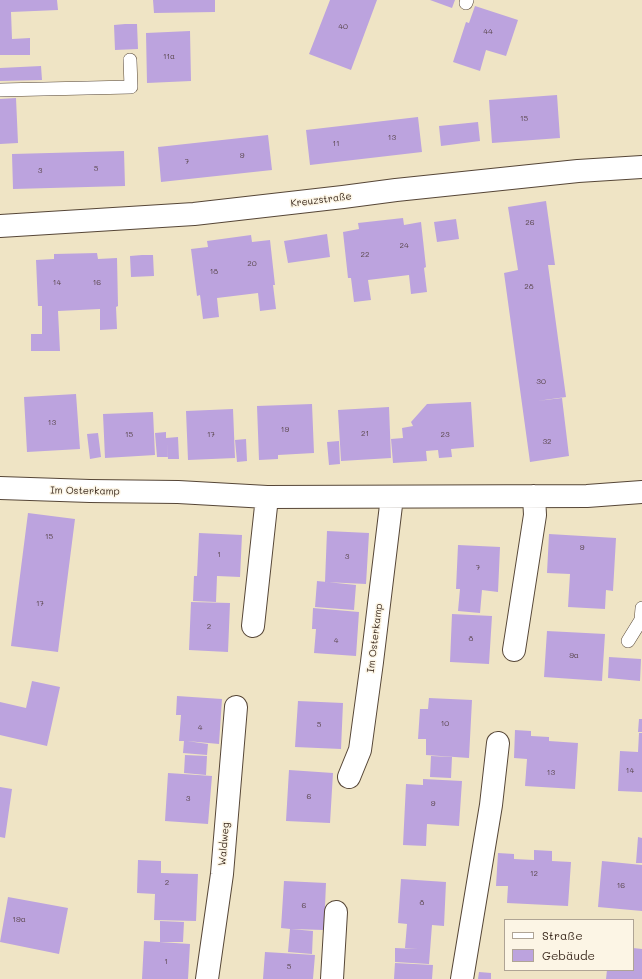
<!DOCTYPE html>
<html>
<head>
<meta charset="utf-8">
<style>
	body { margin:0 }
	#map { position:relative; width:642px; height:979px; overflow:hidden; background:#efe4c5; font-family:Mali,sans-serif }
	canvas { display:block }
	.legend { position:absolute; left:504px; top:919px; width:130px; height:52px; box-sizing:border-box; background:#fcf5e5; border:1px solid #afa495; margin:0; padding:5px 7px; list-style:none; font-size:12px; color:#3b2a1e }
	.legend li { display:flex; align-items:center; gap:8px; height:20px }
	.legend b { width:20px; border:1px solid #afa495 }
</style>
</head>
<body>
<div id="map">
<canvas width="642" height="979"></canvas>
<ul class="legend">
<li><b style="height:5px;background:#fff"></b>Straße</li>
<li><b style="height:11px;background:#bca3de"></b>Gebäude</li>
</ul>
</div>
<script>
const ctx = document.querySelector('canvas').getContext('2d');
ctx.lineJoin = 'round';
function fillPath(path, color) { ctx.fillStyle = color; ctx.fill(path, 'evenodd'); }
function stroke(path, color, width, dash) { ctx.strokeStyle = color; ctx.lineWidth = width; ctx.lineCap = dash ? 'butt' : 'round'; ctx.setLineDash(dash || []); ctx.stroke(path); }
function write(font, color, halo, rows, align = 'center') {
  ctx.font = font + ' Mali,sans-serif'; ctx.lineWidth = 3; ctx.setLineDash([]); ctx.textBaseline = 'middle'; ctx.strokeStyle = halo; ctx.fillStyle = color; for (const [text, x, y, turn = 0] of rows) {
    ctx.save(); ctx.translate(x, y); ctx.rotate((+turn || 0) * Math.PI / 180); ctx.textAlign = isNaN(turn) ? turn : align; if (halo) ctx.strokeText(text, 0, 0); ctx.fillText(text, 0, 0); ctx.restore();
  }
}
fillPath(new Path2D(`
	M0 0H57L58 10 11 12 12 39 30 38V55H0Z
	M153 0H215V12L154 13Z
	M330 0H377L351 70 309 54Z
	M430 0H455L452 8Z
	M475 6 518 20 506 56 486 50 480 71 453 62 466 22 469 23Z
	M125 24H137L138 49 115 50 114 25Z
	M190 31 191 81 147 83 146 33Z
	M41 66 42 80 0 81V68Z
	M557 95 560 138 492 143 489 100Z
	M16 98 18 143 0 144V99Z
	M418 117 422 152 310 165 306 130Z
	M478 122 480 141 441 146 439 126Z
	M268 135 272 170 161 182 158 147Z
	M124 151 125 186 13 189 12 154Z
	M546 201 555 265H548L566 397 537 401 562 398 569 456 530 462 504 273 518 270 508 207Z
	M403 218 404 225 421 222 426 267 424 268 427 292 411 294 409 275 368 280 371 300 354 302 351 278H348L343 232 359 229 358 223Z
	M456 219 459 239 437 242 434 222Z
	M327 234 330 257 288 263 284 241Z
	M251 235 252 242 270 240 275 285H273L276 309 260 311 258 293 217 298 219 317 203 319 200 295 197 296 191 249 208 247 207 241Z
	M97 253 98 259 117 258 118 306 116 307 117 329 100 330V309L58 311 60 351H31V334H42V306H38L36 260 54 259V254Z
	M142 255H153L154 276 131 277 130 256Z
	M76 394 80 449 27 452 24 397Z
	M471 402 474 447 451 449 452 457 439 458 438 450 426 451 427 461 393 463 391 439 403 438 402 428 413 426 411 422 427 404Z
	M312 404 314 453 278 455V459L259 460 257 406Z
	M389 407 391 458 341 461 338 410Z
	M233 409 235 458 188 460 186 411Z
	M153 412 155 455 105 458 103 414Z
	M166 432V438L178 437 179 459H168L167 442 168 457H157L155 433Z
	M98 433 101 457 90 459 87 434Z
	M246 439 247 461 237 462 235 440Z
	M339 441 340 464 329 465 327 442Z
	M28 513 75 519 58 652 11 646Z
	M327 531 369 533 366 584 325 582Z
	M199 533 242 535 240 577 217 576 216 602 193 601 194 576H197Z
	M549 534 616 538 613 591 606 590 605 609 568 607 570 574 547 573Z
	M458 545 500 547 498 592 482 590 480 613 458 611 460 589H456Z
	M317 581 356 585 354 610 315 607Z
	M191 602 230 603 228 652 189 650Z
	M313 608 359 612 356 656 314 653 316 629H312Z
	M452 614 492 616 489 664 450 662Z
	M547 631 605 634 602 681 544 677Z
	M609 657 641 659 640 681 608 678Z
	M32 681 60 687 47 746 0 735V702L26 708Z
	M177 696 222 699 219 744 187 741 208 744 207 755 183 753 184 741H179L181 715H176Z
	M429 698 472 700 469 758 426 755V739H418L420 709H428Z
	M298 701 343 703 341 749 295 747Z
	M639 719H642V732H638Z
	M515 730 531 731V736L549 737V741L578 743 575 789 525 786 527 759 514 758Z
	M639 733H642V792L618 791 620 751 638 752Z
	M185 755 207 756 206 775 184 773Z
	M431 756 452 757 451 778 430 777Z
	M289 770 333 773 330 823 286 821Z
	M168 773 212 776 208 824 165 821Z
	M423 779 462 781 459 826 427 824 426 846 403 845 406 784 423 785Z
	M0 787 12 789 5 838 0 837Z
	M638 837 642 838V863H636Z
	M534 850 552 851V861L571 862 568 906 507 903 508 886H496L498 853 514 854V859L534 860Z
	M138 860 161 861V873L198 874 196 921 154 920 155 894 137 893Z
	M602 861 642 865V911L598 907Z
	M401 879 446 882 444 926 432 925 429 964 395 962V948L418 949 405 948 407 924 398 923Z
	M284 881 326 883 324 930 291 929 313 931 312 954 288 952 290 929 281 928Z
	M8 897 68 908 59 954 0 942Z
	M160 921 184 922 183 942H160Z
	M144 941 190 944 188 979H142Z
	M633 948 642 949V979H606L607 970H633Z
	M265 952 315 955 313 979H263Z
	M395 963 433 965 432 979H394Z
	M479 972 491 973V979H478Z`), '#bca3de');
const lane = new Path2D(`
	M466 3 467 0
	M0 90 131 87 130 60
	M628 641 641 620 642 608`);
const street = new Path2D(`
	M0 226 194 214 343 197 396 190 578 171 642 167
	M0 488 90 491 178 492 267 497 587 496 642 492
	M253 626 267 497
	M514 650 535 515 534 496
	M349 777 360 750 372 662 392 497
	M207 979 222 874 236 707
	M332 979 336 912
	M462 979 491 805 498 743`);
stroke(lane, '#564637', 14);
stroke(street, '#564637', 24);
stroke(lane, '#fff', 13);
stroke(street, '#fff', 22);
write('8px', '#5b484e', null, [
	["40",343,27],
	["44",488,32],
	["11a",169,57],
	["15",524,119],
	["13",392,138],
	["11",336,144],
	["9",242,156],
	["7",187,162],
	["5",96,169],
	["3",40,171],
	["26",530,223],
	["24",404,246],
	["22",365,255],
	["20",252,264],
	["18",214,272],
	["14",57,283],
	["16",97,283],
	["28",529,287],
	["30",541,382],
	["13",52,423],
	["19",285,430],
	["21",365,434],
	["15",129,435],
	["17",211,435],
	["23",445,435],
	["32",547,442],
	["15",49,537],
	["9",582,548],
	["1",219,555],
	["3",347,557],
	["7",478,568],
	["17",40,604],
	["2",209,627],
	["8",471,639],
	["4",336,641],
	["9a",574,656],
	["10",445,724],
	["5",319,725],
	["4",200,728],
	["14",630,771],
	["13",551,773],
	["6",309,797],
	["3",188,799],
	["9",433,804],
	["12",534,874],
	["2",167,883],
	["16",621,886],
	["8",422,903],
	["6",304,906],
	["19a",19,920],
	["1",166,962],
	["5",289,967]
]);
write('10px', '#3b2a1e', '#fcf5e5', [
	["Kreuzstraße",321,200,-7],
	["Im Osterkamp",85,491,1],
	["Im Osterkamp",375,638,-83],
	["Waldweg",224,844,-85]
]);
</script>
</body>
</html>
